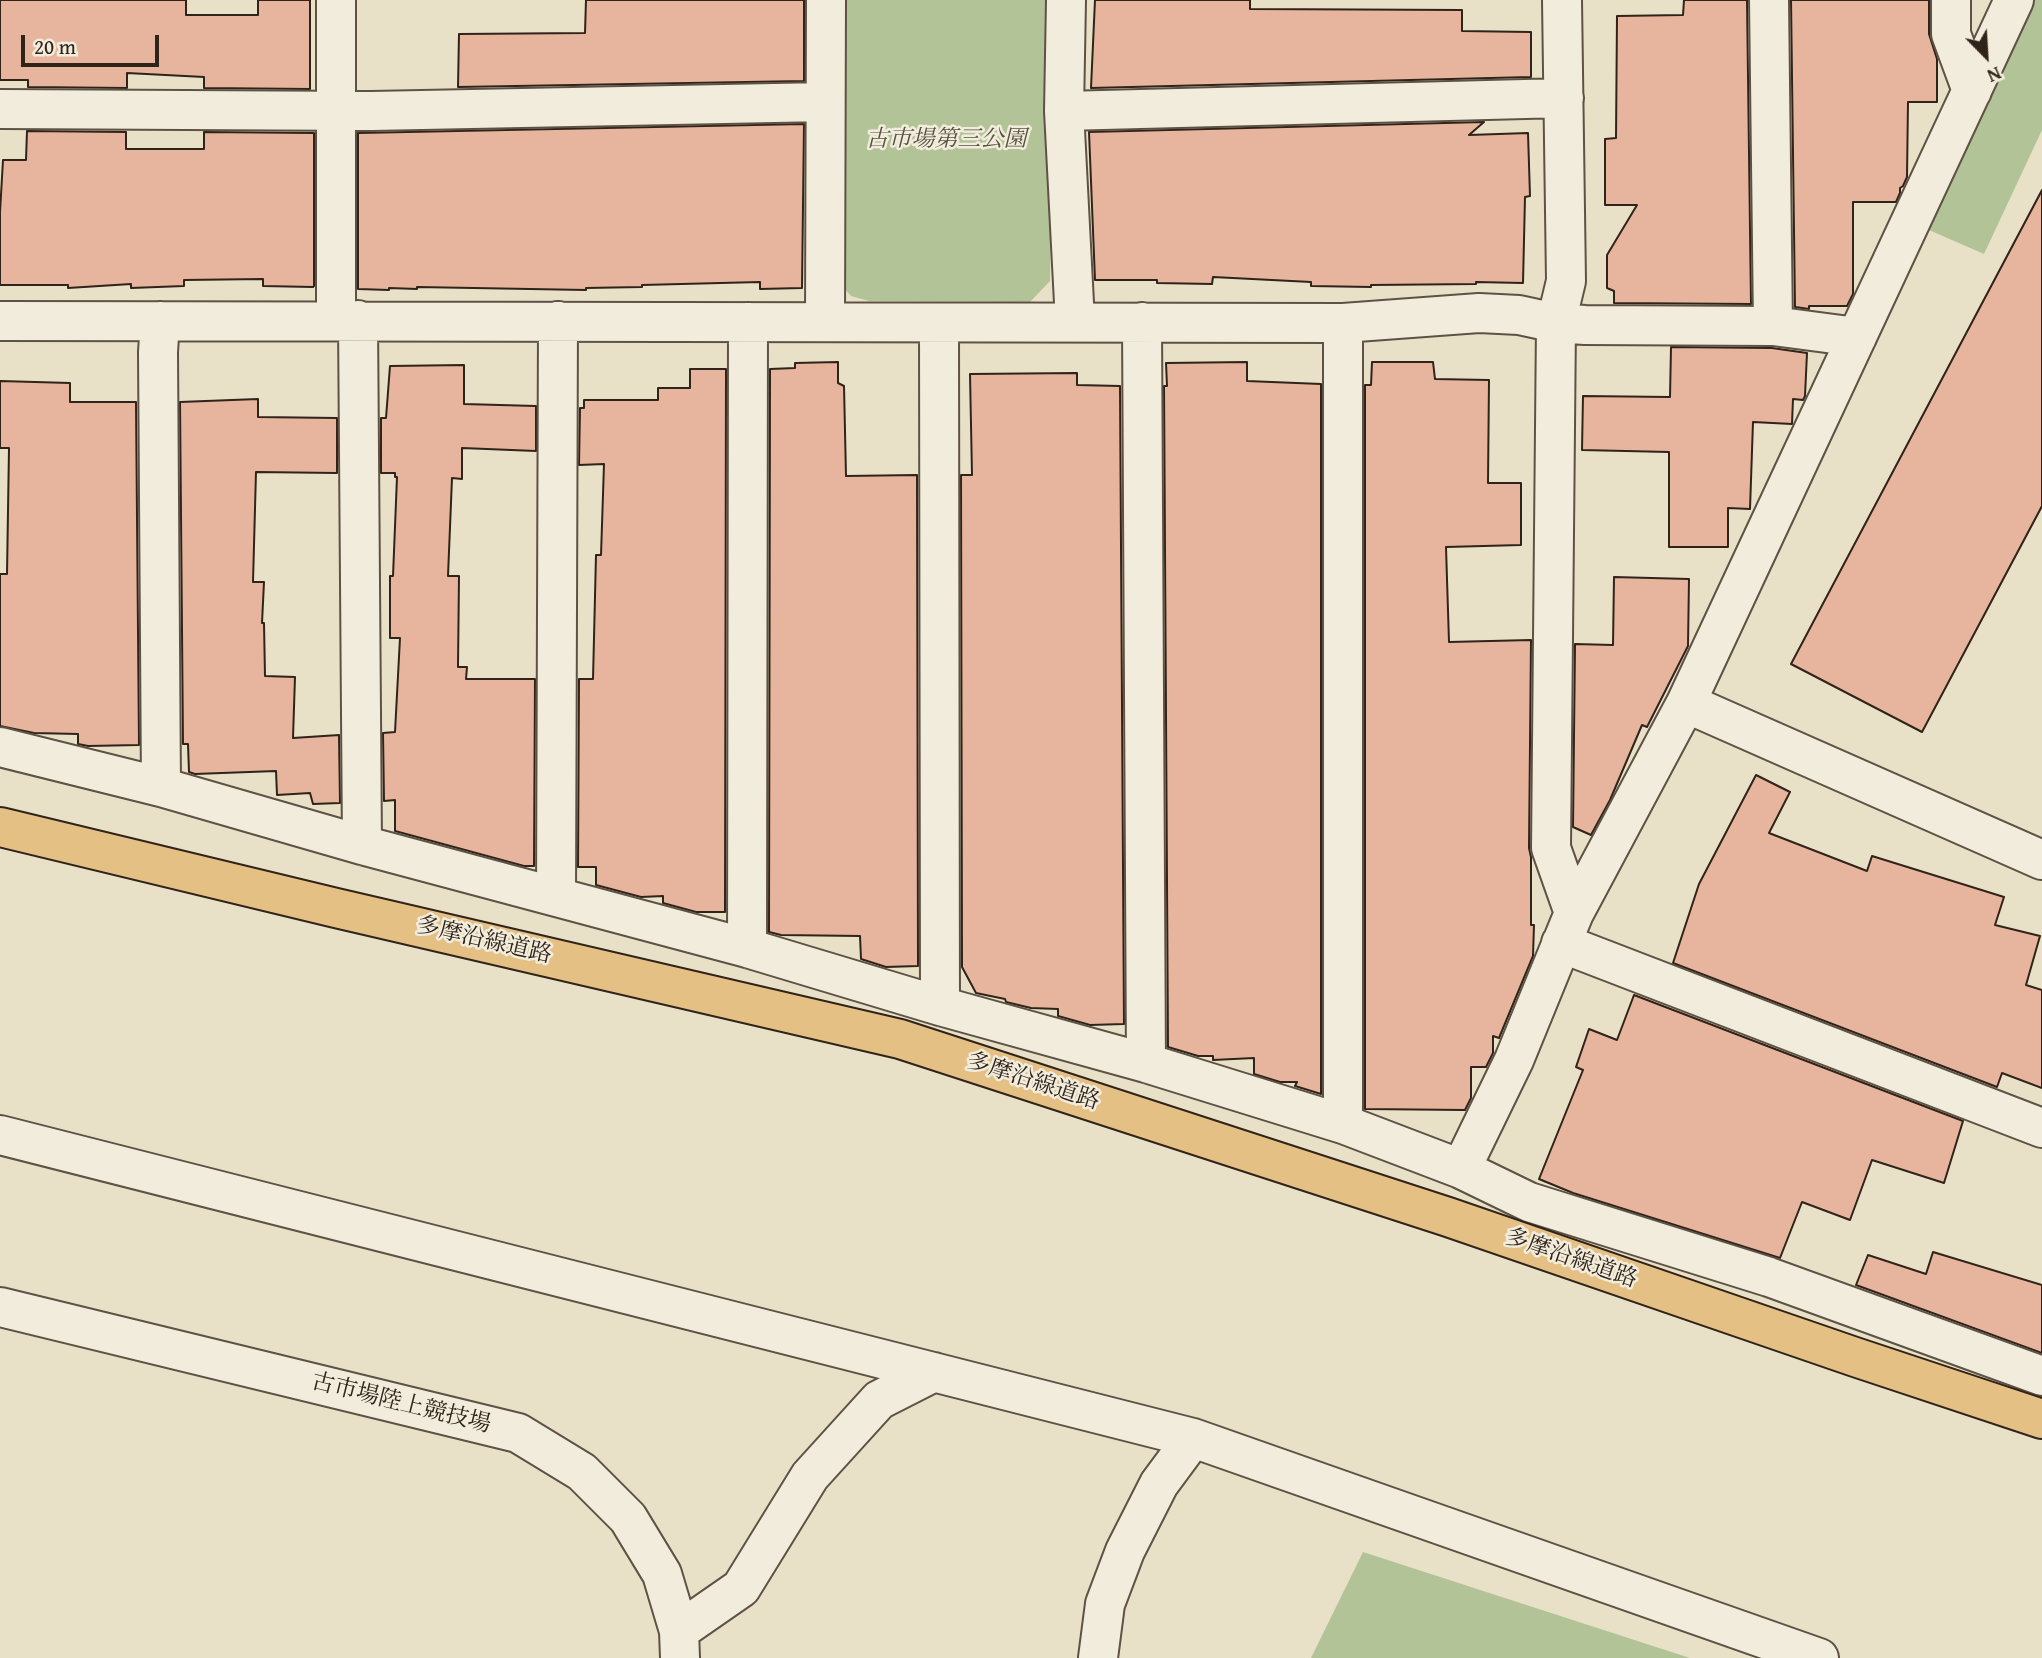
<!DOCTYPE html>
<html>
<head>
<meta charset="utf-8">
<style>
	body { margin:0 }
	#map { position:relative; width:2042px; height:1658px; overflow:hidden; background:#e9e1c7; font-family:"Gentium Book Plus",serif }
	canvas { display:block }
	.north { position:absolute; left:1951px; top:21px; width:70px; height:70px; -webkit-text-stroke:5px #f1ecdb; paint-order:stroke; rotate:156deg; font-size:19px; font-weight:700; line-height:28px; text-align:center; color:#30231a }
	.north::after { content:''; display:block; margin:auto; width:24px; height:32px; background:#30231a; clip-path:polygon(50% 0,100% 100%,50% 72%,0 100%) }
	.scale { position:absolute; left:21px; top:35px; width:138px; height:32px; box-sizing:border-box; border:4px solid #30231a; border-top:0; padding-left:9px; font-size:21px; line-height:24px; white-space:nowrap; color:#30231a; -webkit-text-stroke:5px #f1ecdb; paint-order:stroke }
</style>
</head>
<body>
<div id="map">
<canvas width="2042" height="1658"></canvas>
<div class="north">N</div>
<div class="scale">20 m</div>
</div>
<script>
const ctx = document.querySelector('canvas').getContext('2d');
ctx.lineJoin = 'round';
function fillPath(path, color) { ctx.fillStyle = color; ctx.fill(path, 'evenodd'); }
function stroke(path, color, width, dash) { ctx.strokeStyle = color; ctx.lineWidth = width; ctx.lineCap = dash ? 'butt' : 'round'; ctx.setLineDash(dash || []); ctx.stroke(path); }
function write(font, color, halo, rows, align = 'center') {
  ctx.font = font + ' "Gentium Book Plus","Noto Serif JP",serif'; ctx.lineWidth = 5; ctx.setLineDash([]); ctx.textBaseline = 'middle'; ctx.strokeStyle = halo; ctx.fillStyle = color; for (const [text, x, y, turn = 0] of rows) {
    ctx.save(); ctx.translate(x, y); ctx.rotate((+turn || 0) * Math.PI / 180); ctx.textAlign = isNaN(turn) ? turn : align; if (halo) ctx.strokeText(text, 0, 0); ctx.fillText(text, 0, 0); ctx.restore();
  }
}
fillPath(new Path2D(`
	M840 0H1055L1050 281 1030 302 869 301 851 296 841 285Z
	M2032 0H2042V130L1984 254 1922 227Z
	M1363 1552 1690 1658H1311Z`), '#b3c398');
const building = new Path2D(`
	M0 0H186V15H258V0H310V89L204 88V77L127 73V88L28 87V80H0Z
	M586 0H804V81L458 87 459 34 585 33Z
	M1095 0H1250V9L1462 10V31L1531 32V77L1091 88Z
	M1684 0H1747L1751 304 1614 303V291L1607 288V255L1637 205H1605V139L1616 138 1617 16 1683 15Z
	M1791 0H1929V34L1937 59V102H1908L1907 177 1903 186 1900 188V193L1896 202H1853V294L1847 306H1809V309L1795 307Z
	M1484 122 1469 135 1528 133 1530 196 1525 197 1523 283 1476 282V284L1371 285V287L1311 286V282L1213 277 1212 284 1157 283V280H1095L1089 132Z
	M804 124 802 288 760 289V282L642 285V287L586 288V290L417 287V289L389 288V290L358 289V133Z
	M27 131 126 132V149H204V132L314 133V286L313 287 263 286V279L184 280V286L131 288V284L68 288V285H0V212L3 160H26Z
	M2042 190V506L1922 732 1791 664Z
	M1671 347 1772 348 1807 353 1805 396 1803 400 1793 399 1792 424 1753 422 1750 509 1728 508V547H1669V452L1582 450 1583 396 1670 397Z
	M838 362V383L844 386 846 476 917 475 918 966 886 967 861 959 860 936 781 935 769 932 770 369 795 368V363Z
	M1247 362V381L1321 384V1094L1295 1086 1297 1082H1280L1254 1074V1058L1213 1060V1056H1198L1168 1047 1164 386H1167L1166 363Z
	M1372 362H1433L1435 379 1489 380 1488 483H1521V545L1446 547 1449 642 1531 640 1529 848 1531 857V925H1534L1533 956 1499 1038 1493 1036V1053L1486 1067H1471V1098L1465 1110 1365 1109V385H1371Z
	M464 365V404L536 406V451L462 448V479L452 478 448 576H459L458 667H467L466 679H535L534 866H524L395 831V800L384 801 383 733 395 732 400 638H390V576H393L397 477H395V473H381V418H386L390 366Z
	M690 369H726L725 912H696L663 903V896L641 897 596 885V867H578L579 679H593L596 555H601L604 464 579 465 580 408H584V400H658V388H690Z
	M1077 373V385L1120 386 1124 1024 1090 1025 1058 1016V1009L1031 1008 1006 1002 1005 999 976 993 962 967 961 475H972L970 374Z
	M0 381 70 383V402H136L139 745 88 746 78 744V734L34 733 0 726V574H7L9 448H0Z
	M258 399V417L337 418V473L256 472 253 582H264L262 623H264L265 676 295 677 293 738 339 735 340 803 313 804 310 793 277 795 276 771 195 774 189 772 188 744H183L180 402Z
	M1614 577 1689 579 1688 646 1647 727 1642 725 1610 800 1591 835 1573 827 1575 644 1613 645Z
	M1756 775 1790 792 1769 833 1867 871 1872 856 2004 897 1995 925 2040 936 2026 985 2042 990V1088L2002 1073 1997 1087 1673 963 1699 884Z
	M1634 995 1963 1121 1944 1183 1872 1160 1850 1220 1802 1202 1780 1258 1573 1193 1539 1179 1583 1070 1576 1067 1589 1029 1617 1040Z
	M1933 1252 2042 1285V1353L1856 1285 1868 1255 1926 1274Z`);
fillPath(building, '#e7b49d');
stroke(building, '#30231a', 2);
const minor = new Path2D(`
	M1066 0 1064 111 1075 322
	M1562 0 1566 281 1556 323 1551 848 1574 913
	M1769 0 1773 326
	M1951 0V34L1972 91
	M0 109 371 111 825 102
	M1064 111 1564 98
	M358 320 362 845
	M0 321 1343 323 1479 313 1519 315 1556 323 1585 325 1773 326 1857 337
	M160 321 158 352 161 787
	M336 321V0
	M825 322 826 0
	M1142 322 1146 1063
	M939 323 940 1006
	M1343 323V1124
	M1686 703 2042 860
	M0 747 161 787 362 845 747 948 940 1006 1146 1063 1343 1124 1461 1169 1529 1202 1769 1277 2042 1376
	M556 897 558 321
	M1561 943 2042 1128
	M747 948 748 322
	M0 1135 1193 1438 1819 1658
	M1461 1169 1514 1060 1574 913 1686 703 2014 0
	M0 1307 518 1433 582 1472 628 1518 662 1574 679 1631 680 1658
	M679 1631 741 1588 810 1476 879 1400 934 1372
	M1098 1658 1105 1604 1125 1551 1159 1484 1193 1438`);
const major = new Path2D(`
	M0 827 336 908 900 1039 1448 1217 1855 1357 2042 1419`);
stroke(minor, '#5e5245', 42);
stroke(major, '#30231a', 42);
stroke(minor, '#f1ecdb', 38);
stroke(major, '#e4c084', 38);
write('italic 23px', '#575340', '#f1ecdb', [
	["古市場第三公園",946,140]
]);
write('23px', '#30231a', '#f1ecdb', [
	["多摩沿線道路",484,941,13],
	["多摩沿線道路",1033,1082,18],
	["多摩沿線道路",1571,1259,19],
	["古市場陸上競技場",401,1404,14]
]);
</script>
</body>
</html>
